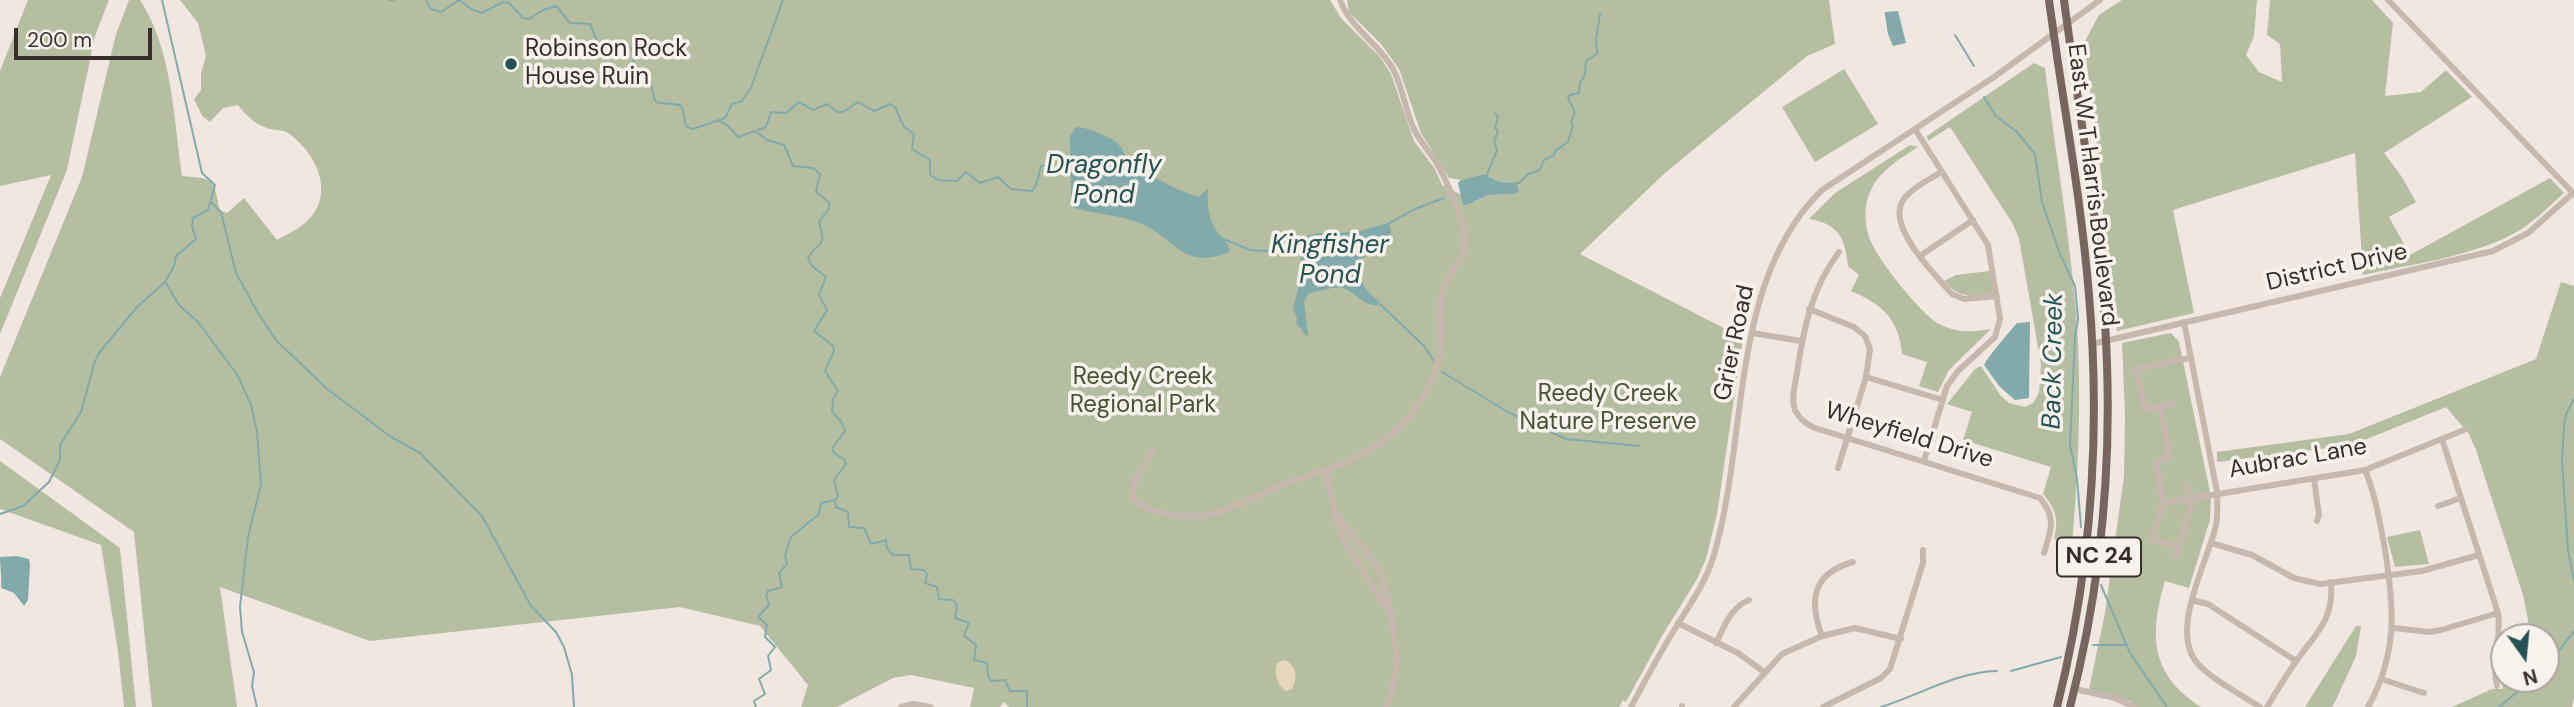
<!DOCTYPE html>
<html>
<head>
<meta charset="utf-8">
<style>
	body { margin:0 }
	#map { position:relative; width:2574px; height:707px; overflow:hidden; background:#f0e8e0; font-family:"DM Sans",sans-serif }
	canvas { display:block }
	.north { position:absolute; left:2490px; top:623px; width:70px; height:70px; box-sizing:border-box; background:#f8f2ec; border:2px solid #aba49f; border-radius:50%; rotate:165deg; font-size:19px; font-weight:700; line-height:28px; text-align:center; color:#372e2b }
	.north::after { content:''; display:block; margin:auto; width:24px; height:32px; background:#255254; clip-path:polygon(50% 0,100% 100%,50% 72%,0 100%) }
	.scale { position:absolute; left:14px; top:28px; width:138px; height:32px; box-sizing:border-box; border:4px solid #372e2b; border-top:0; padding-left:9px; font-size:21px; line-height:24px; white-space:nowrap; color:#372e2b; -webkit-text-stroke:5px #f8f2ec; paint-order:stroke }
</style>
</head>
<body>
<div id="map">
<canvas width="2574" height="707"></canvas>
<div class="north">N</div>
<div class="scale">200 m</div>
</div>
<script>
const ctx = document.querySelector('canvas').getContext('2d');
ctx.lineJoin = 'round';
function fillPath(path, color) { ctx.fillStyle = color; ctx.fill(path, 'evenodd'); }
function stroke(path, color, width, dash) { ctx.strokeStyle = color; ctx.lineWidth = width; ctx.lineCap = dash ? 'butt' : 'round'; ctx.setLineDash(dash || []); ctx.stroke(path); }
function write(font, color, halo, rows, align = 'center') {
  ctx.font = font + ' "DM Sans",sans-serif'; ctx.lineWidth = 7; ctx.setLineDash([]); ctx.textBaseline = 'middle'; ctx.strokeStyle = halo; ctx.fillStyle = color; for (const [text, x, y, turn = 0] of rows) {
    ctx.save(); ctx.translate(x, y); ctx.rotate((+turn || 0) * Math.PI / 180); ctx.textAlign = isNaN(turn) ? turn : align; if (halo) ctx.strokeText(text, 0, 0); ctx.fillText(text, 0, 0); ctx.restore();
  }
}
fillPath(new Path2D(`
	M28 0H109L95 36 67 170 0 334V298L51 175 0 186V71Z
	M129 0H140C172 48 174 120 182 176 216 179 213 178 220 211L227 213 244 198 277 240C286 235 297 230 305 223 337 196 317 153 288 133 282 129 274 131 267 128 254 124 246 115 238 105L223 108 210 122 202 116 194 99 201 90V73L206 56 198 23 180 0H1330L1341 18 1380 57 1391 74 1414 141 1435 169 1442 185 1475 202 1489 195 1512 194 1511 182 1497 181 1484 174 1461 180 1449 178 1421 133 1399 69 1381 44 1349 12 1347 0H1829L1835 44 1807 56 1665 173 1580 254 1743 338 1717 514 1706 559 1697 579 1662 636 1626 702 1623 700 1619 707H1009L1004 702 1000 707H970L974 688 911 675 893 678 837 707H801L808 685 760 626 680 607 370 641 220 587 237 707H152L134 532 0 439V377L82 177 116 34Z
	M2122 0H2257L2254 36 2246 55 2259 72 2282 82 2280 44 2267 35 2270 0H2372L2393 23 2385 96 2421 92 2446 70 2472 97 2384 153 2402 177 2416 202 2389 217 2410 255 2550 178 2564 193C2547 208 2530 226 2509 236 2465 258 2411 264 2363 275L2355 153 2173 210 2194 313 2117 331 2104 271 2102 182 2084 43 2099 15Z
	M2034 63 2045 68C2056 159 2073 251 2078 343 2081 410 2078 477 2072 545L2054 539C2059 520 2056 509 2043 494L2051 467 1963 440 1972 412 1947 404 1975 369 1981 366 2001 396 2009 403 2025 407 2033 403 2039 393 2041 364 2019 239 2013 224 1950 127 1928 141 1927 136Z
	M1844 69 1878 124 1815 162 1782 107Z
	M1910 145 1918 147C1900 159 1881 169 1871 190 1864 203 1864 223 1869 237 1876 258 1920 313 1939 324 1955 333 1973 332 1991 329L1949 370 1938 392 1919 386 1927 362 1902 354C1899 319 1882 304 1851 291L1859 275 1848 266C1845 238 1839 224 1809 219L1835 193Z
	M1990 271 1993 293C1971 298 1959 298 1944 281L1956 275Z
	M2561 282 2574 286V698L2572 707H2452L2492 689H2503L2502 684 2512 679H2546V637H2527L2528 620 2523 595 2476 450 2469 434 2446 407 2352 445 2217 462V452L2349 434 2536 359Z
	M2171 333 2179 342 2211 497 2210 520 2189 588 2165 581C2149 635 2150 674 2201 707H2136L2130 701 2089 689 2105 613 2124 476 2125 415 2122 343Z
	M0 461 120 548 136 707H124L118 651 101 545 0 509Z
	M2420 530 2429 564 2395 567 2387 537Z
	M2356 626H2361L2356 656 2335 702 2332 707H2305Z`), '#b6bea2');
fillPath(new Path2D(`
	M1283 660C1297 664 1298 678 1292 689L1286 691C1276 685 1274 673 1277 663Z`), '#e7d6bb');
fillPath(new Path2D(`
	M1898 11 1906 43 1893 46 1888 34 1885 15V12Z
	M1079 127C1091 129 1110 136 1119 145 1124 150 1125 157 1132 162 1153 177 1174 190 1199 197L1208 188C1207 202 1208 217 1215 228 1220 238 1230 241 1229 252 1183 271 1176 239 1142 224 1120 215 1096 214 1074 208L1071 201 1070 136 1075 128Z
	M1484 174 1497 181 1516 183 1519 191 1515 194 1489 195 1467 205H1463L1458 183 1461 180Z
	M1384 224 1390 226 1391 233 1379 247 1358 261C1356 276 1366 293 1379 301L1378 305C1364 307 1354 291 1343 288 1333 286 1319 292 1309 293L1304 302 1308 335 1307 337 1296 323 1297 318 1293 309 1300 281 1301 250 1307 236 1317 233 1356 232Z
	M2030 322 2029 398 2015 400 2000 387 1984 365C1987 358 2010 331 2017 323Z
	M16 556 29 559 30 564 28 600 24 606 14 593 1 588C2 577 0 568 0 557Z`), '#82aaaa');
stroke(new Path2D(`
	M389 0H394
	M426 0 431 9 441 12 459 0 471 9 482 13 503 2 509 3 523 18 529 19 543 10 556 6 570 23 590 24C593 29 594 36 598 41 605 50 618 44 628 44L633 52 634 64 650 78C656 111 652 100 680 105 687 112 680 127 693 129L725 118 732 104 742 101 751 88 783 0
	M1955 35 1974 66
	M1984 97 1996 116 2017 132 2035 154 2042 202 2060 254 2075 286 2078 319 2075 337 2070 445 2077 478 2081 527
	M719 121 727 125 738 137 755 131 767 140 784 145 793 166 813 168 820 174 816 192 829 202C831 212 823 214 819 222 827 251 820 237 808 258L811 265 826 277 819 295 827 310 814 331 833 346 834 351 825 371 838 391 833 399 832 412 841 421 845 431 832 448 834 453 845 460 846 464 834 480 838 497 835 500 821 503 819 514 791 537 785 555 787 564 779 573 782 587 768 591 766 595 769 605 758 617 767 625 765 637 775 647 768 656 771 670 759 679 765 694 754 701 756 707
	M758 130 766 127 771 112 786 113 799 102 813 110 827 104 837 112H843L858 102 874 111 890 104 895 107 904 127 914 134 912 149 930 160V175L939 180 957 181 966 172 980 183 998 177 1011 189 1032 191 1036 185 1041 166 1053 165
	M1486 177 1497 150 1494 141 1498 132 1495 128 1498 117 1495 113
	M1514 184 1519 183 1528 174 1540 170 1544 160 1554 155 1555 151 1568 142 1573 125 1571 122C1578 108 1572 110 1568 98L1570 95 1579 93 1580 82C1587 77 1585 68 1586 61L1597 54 1596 40 1600 14
	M211 202 221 212 236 273 258 313 276 340 326 388 391 437 420 453 482 516 531 606 556 632 564 647 572 675 574 707
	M1386 225 1415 209 1444 198
	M1223 239 1250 250 1287 252
	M166 283 179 305 198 322 238 376 251 405 257 432 261 484 248 537 240 607 242 632 254 672 252 686 257 707
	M1380 304 1424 346 1433 360
	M1442 372 1508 412 1566 439 1639 446
	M2574 399 2566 414 2564 427 2562 460 2568 551 2574 580
	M835 501 836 507 848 512 849 527 864 528 871 544 886 540 887 548 893 555H909L911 569 924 570 927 574 925 583 937 587 939 599 953 600 957 605 955 618 969 623 964 636 976 645 974 660 987 663 988 676 991 681 1005 680 1010 691H1027V707
	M0 514 23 506 49 482 60 460V445L81 412 94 364 99 353 137 307 165 282 174 266 176 256 196 239 192 226 193 218 208 210 215 185 202 173 162 0
	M2101 585 2130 653 2167 707
	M2093 645H2126
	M2546 668 2574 631
	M2011 671 2061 657
	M1881 707C1920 695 1956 672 1997 671
	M2499 707 2533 679`), '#82aaaa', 2);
stroke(new Path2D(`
	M2388 0 2574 194
	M1915 129 1988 245 2000 319 1995 337 1958 371 1947 386 1924 461
	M1941 172C1929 180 1909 189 1902 202 1888 228 1935 275 1952 294L1964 299 1997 296
	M1839 252C1812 287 1803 330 1797 373 1795 385 1791 398 1795 410 1799 419 1806 424 1815 428L2040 498C2057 519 2051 529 2044 553
	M1920 256 1973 220
	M1809 309 1854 327 1865 336 1870 349 1866 377 1838 468
	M2184 322 2217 492C2217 503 2218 514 2216 525 2208 562 2168 631 2198 664 2214 681 2240 694 2260 707
	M1752 333 1801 341
	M2092 344 2493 251 2528 233 2573 193
	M1866 377 1943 400
	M2173 404 2145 409 2136 369 2190 358
	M2161 406 2169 457 2156 462 2163 503 2152 539 2179 547
	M2442 439 2498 613C2502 638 2491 661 2497 686
	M1153 451C1145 465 1129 482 1133 499 1145 509 1157 513 1172 515 1217 523 1242 500 1282 485 1303 476 1326 471 1347 462 1392 442 1427 406 1439 358 1444 337 1439 316 1442 295 1444 276 1464 261 1465 242 1465 222 1448 184 1439 167 1431 153 1419 141 1413 127 1405 109 1403 89 1394 71 1380 44 1350 28 1340 0
	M1325 469 1339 529 1346 545 1386 607
	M2365 470C2375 494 2379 518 2384 544 2394 603 2399 652 2368 707
	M2314 479 2319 515 2317 521
	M2163 503 2365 470 2464 430
	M2438 506 2461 498
	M1337 516C1350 534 1366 550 1377 568 1384 579 1386 593 1389 605 1396 640 1402 673 1386 707
	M2211 543 2252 555 2294 578 2320 584 2422 571 2479 555
	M2176 556 2191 506 2186 485
	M2192 600 2208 604 2296 661
	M1678 623 1738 653 1764 672
	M2393 628 2430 632 2441 630 2498 613
	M1822 636C1808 600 1813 573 1853 562
	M1716 643C1724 627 1731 607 1749 600
	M2381 679 2424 693
	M2075 689 2115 698 2134 707
	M1682 706V707
	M901 707 913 704 931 707
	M1631 707C1644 683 1656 660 1670 637 1685 611 1704 587 1713 558 1749 441 1728 281 1822 190L1994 77 2100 0
	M1734 707 1782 654 1822 636 1855 628 1901 639
	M1823 707 1881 678 1890 669 1923 563V550
	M2267 707C2277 691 2286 675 2297 660 2317 632 2334 620 2331 582`), '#c7b8ad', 6);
stroke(new Path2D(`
	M2049 0C2062 98 2081 196 2089 295 2101 434 2091 572 2057 707
	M2064 0C2080 121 2103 242 2107 364 2111 480 2099 595 2070 707`), '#77655e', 8);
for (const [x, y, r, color] of [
	[511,64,7,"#255254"]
]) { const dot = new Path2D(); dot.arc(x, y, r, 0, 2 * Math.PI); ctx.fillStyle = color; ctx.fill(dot); stroke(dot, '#f8f2ec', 2.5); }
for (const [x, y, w] of [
	[2099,557,84]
]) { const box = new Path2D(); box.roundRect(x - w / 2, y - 19.5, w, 39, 5); ctx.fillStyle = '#f8f2ec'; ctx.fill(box); stroke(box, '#372e2b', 2); }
write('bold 23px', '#372e2b', null, [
	["NC 24",2099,557]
]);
write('24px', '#372e2b', '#f8f2ec', [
	["Robinson Rock",525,50],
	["House Ruin",525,78]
], 'left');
write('24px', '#372e2b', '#f8f2ec', [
	["East W T Harris Boulevard",2092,185,83],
	["District Drive",2337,268,-13],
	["Grier Road",1735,343,-78],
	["Wheyfield Drive",1909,436,17],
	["Aubrac Lane",2298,459,-10]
]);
write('24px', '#475232', '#f8f2ec', [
	["Reedy Creek",1143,378],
	["Regional Park",1143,406],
	["Reedy Creek",1608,395],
	["Nature Preserve",1608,423]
]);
write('italic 26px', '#255254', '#f8f2ec', [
	["Dragonfly",1104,166],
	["Pond",1104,196],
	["Kingfisher",1330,246],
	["Pond",1330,276],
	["Back Creek",2054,361,-89]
]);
</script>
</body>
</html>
